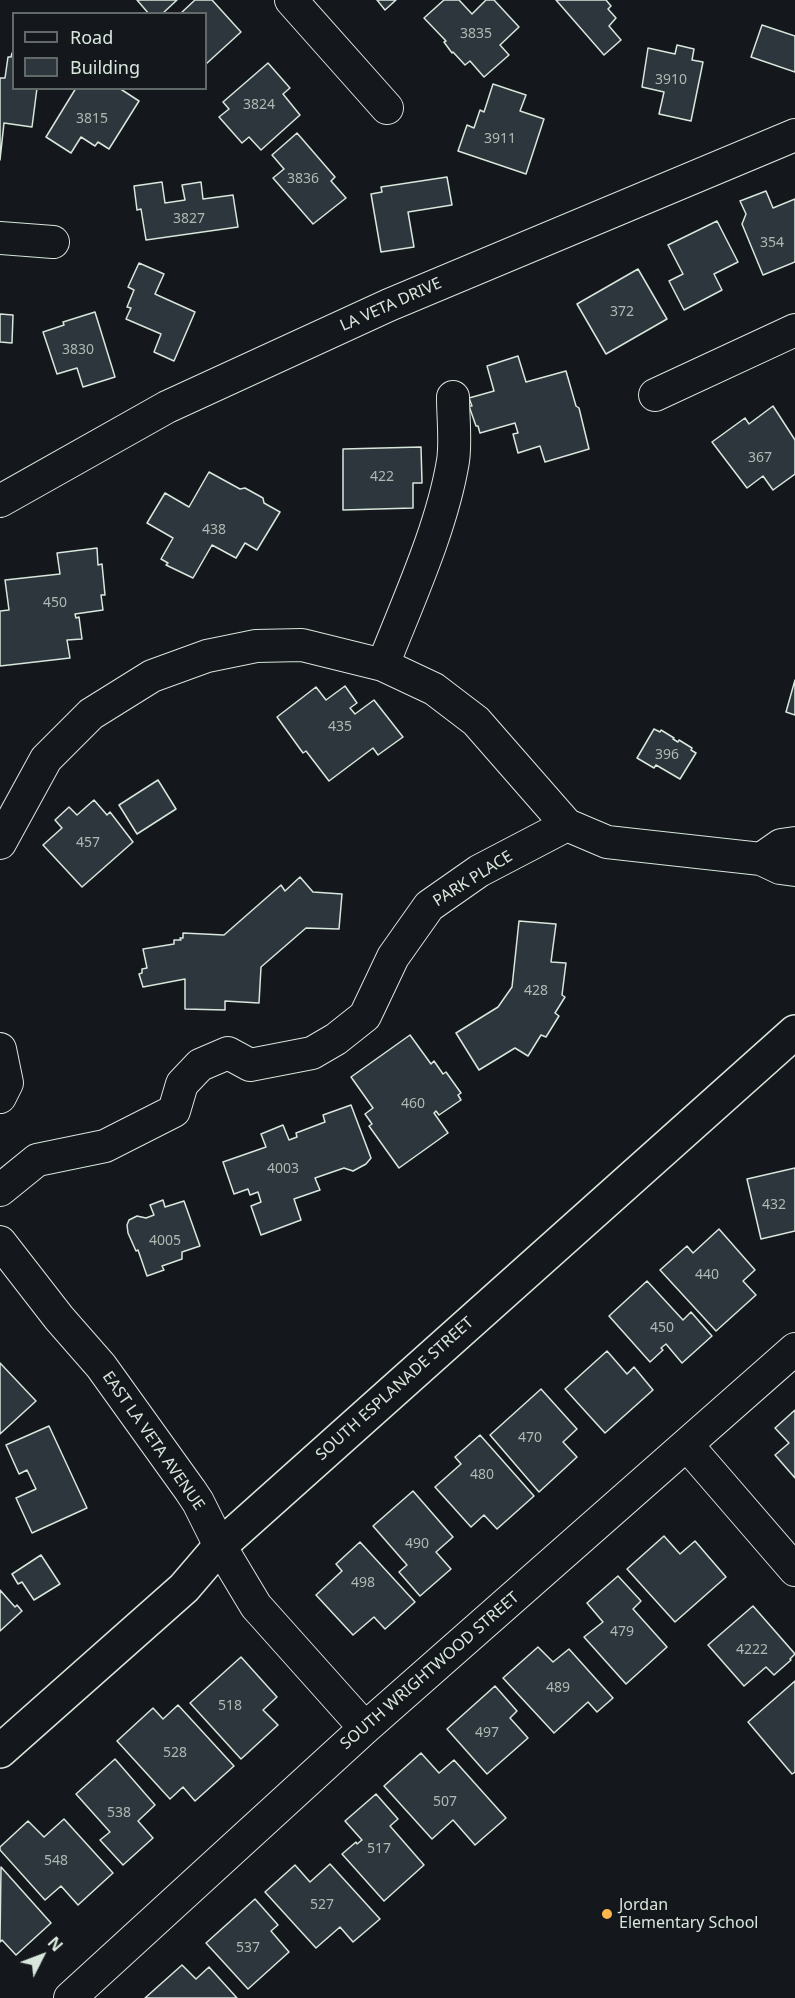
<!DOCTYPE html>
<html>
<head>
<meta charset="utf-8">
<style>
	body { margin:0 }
	#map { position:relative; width:795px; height:1998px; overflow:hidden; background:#14181c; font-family:"Noto Sans",sans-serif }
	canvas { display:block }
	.legend { position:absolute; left:12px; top:12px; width:195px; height:78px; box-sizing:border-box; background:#14181c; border:2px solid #626a69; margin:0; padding:8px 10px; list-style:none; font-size:18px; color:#d8e6dc }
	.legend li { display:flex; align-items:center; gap:12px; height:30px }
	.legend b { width:30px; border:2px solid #626a69 }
	.north { position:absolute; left:12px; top:1926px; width:60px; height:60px; -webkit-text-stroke:4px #14181c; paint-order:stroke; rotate:48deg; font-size:16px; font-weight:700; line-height:24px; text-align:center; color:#d8e6dc }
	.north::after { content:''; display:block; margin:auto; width:21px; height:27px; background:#d8e6dc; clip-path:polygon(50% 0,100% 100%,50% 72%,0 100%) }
</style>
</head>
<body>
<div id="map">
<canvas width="795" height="1998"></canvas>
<ul class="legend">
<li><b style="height:8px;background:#14181c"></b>Road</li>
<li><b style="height:16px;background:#2c363c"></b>Building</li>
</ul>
<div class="north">N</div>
</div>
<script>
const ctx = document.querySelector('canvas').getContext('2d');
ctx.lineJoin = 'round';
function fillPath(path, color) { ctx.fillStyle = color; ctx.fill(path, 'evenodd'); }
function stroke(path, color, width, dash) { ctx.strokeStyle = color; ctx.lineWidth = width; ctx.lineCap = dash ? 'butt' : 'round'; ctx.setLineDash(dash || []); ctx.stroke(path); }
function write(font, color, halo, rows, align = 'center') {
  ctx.font = font + ' "Noto Sans",sans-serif'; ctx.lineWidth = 4.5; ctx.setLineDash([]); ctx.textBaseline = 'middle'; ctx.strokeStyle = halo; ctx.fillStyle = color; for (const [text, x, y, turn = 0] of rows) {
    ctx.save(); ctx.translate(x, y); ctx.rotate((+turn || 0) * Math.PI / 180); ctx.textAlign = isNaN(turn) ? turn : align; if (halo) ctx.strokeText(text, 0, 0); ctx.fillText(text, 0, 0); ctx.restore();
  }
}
const building = new Path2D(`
	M137 0H177L162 14H149Z
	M195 0H212L241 32 206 64V14H180Z
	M377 0H396L385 10Z
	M444 0H459L472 14 486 0H494L519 27 500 45 509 55 484 77 470 61 465 65 453 52 452 53 444 42 446 41 424 18Z
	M556 0H606L611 6 608 9 616 18 609 26 621 40 604 55Z
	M762 25 795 36V72L751 57Z
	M677 45 694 49 692 60 703 62 691 121 659 114 664 92 642 87 648 48 675 54Z
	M12 53H14V88H37L32 127 4 123 0 160V78H5L8 57H11Z
	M268 63 290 88 283 94 300 115 261 150 249 137 242 143 219 117 229 109 223 102Z
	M493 84 526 95 520 111 544 119 526 174 458 151 467 125 474 128 480 110 484 112Z
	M76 88H119L139 101 109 149 98 142 95 146 81 137 71 153 46 137Z
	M297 133 335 177 331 181 346 198 313 224 273 178 284 169 272 155Z
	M447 177 452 205 408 212 414 247 381 252 371 194 382 192 381 187Z
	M162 182 165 203 185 200 182 185 201 182 203 199 233 195 238 227 146 240 141 209 137 210 134 186Z
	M766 191 773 208 795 199V262L763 275 742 224 746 214 740 201Z
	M717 221 738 262 714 274 722 290 684 310 669 281 683 274 668 245Z
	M139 263 164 274 155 294 195 312 174 361 154 352 161 334 126 319 131 308 127 307 134 290 128 287Z
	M638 269 667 319 606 354 577 304Z
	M95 312 115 377 83 387 77 368 57 374 43 332 64 325 63 322Z
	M0 314 13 315 12 343 0 342Z
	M518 356 526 382 566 371 576 406 579 408 589 449 545 462 540 446 518 453 513 434 518 433 515 423 480 433 478 426H476L469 406H472L469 398 494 391 487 366Z
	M773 406 795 440V474L773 490 763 476 747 488 712 442 745 418 749 424Z
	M421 447 422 483H413V508L343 510V449Z
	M209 472 240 489 245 488 263 498 264 503 280 512 257 550 245 543 236 558 212 545 193 578 166 565 168 563 161 559 173 538 147 523 165 493 189 507Z
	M97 548 98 565 102 564 105 595H101L103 610 75 614 76 618 79 617 82 639 67 640 70 658 0 666V611L9 610 5 580 60 574 57 553Z
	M795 680V715L786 712Z
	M345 686 357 703 350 708 355 714 374 700 403 737 378 755 373 748 329 781 306 751 303 753 277 717 316 687 326 700Z
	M654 729 660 732 661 730 674 738 673 739 678 742 679 740 692 748 691 750 696 753 680 779 656 765 654 768 637 758Z
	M158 780 176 809 137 834 119 805Z
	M94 800 107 815 110 812 133 842 82 887 43 845 62 828 55 820 69 807 77 815Z
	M300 877 313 892 342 894 339 929 306 928 261 967 259 1003 225 1001V1010L185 1009V979L143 987 139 974 142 973V969L147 968 143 949 174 944V940H181L180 938H183V933L224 935 281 885 285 891Z
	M519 921 556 924 551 962 566 963 562 995 565 997 555 1013 559 1016 546 1037 541 1035 528 1056 515 1048 479 1070 456 1033 498 1007 512 987Z
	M410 1035 431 1064 434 1061 443 1074 446 1072 461 1093 458 1095 461 1100 439 1115 436 1111 434 1113 448 1133 399 1168 369 1126 372 1124 365 1114 373 1108 351 1077Z
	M351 1105 371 1158 366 1164 353 1171 344 1168 315 1178 320 1190 294 1199 301 1220 261 1235 251 1206 261 1202 258 1192 250 1195 248 1189 234 1194 223 1162 266 1147 261 1134 283 1125 289 1140 297 1137 296 1133 325 1122 323 1115Z
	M795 1168V1231L761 1239 747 1179Z
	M163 1200 165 1207 184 1201 200 1246 182 1252V1259L162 1266 164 1270 147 1276 138 1250 136 1251 128 1233 127 1225 129 1220 137 1216 146 1218 154 1215 150 1205Z
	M719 1229 755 1270 743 1281 756 1295 716 1331 660 1270 687 1246 693 1253Z
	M647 1281 683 1320 691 1312 712 1336 682 1363 666 1344 661 1348 663 1350 650 1362 609 1316Z
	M607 1351 627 1374 634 1367 653 1390 605 1433 565 1389Z
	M0 1363 36 1401 0 1434Z
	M541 1389 577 1429 563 1442 577 1457 539 1492 490 1435Z
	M795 1410V1478L775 1455 789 1443 775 1428Z
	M49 1426 87 1508 32 1533 16 1498 36 1489 27 1470 19 1474 6 1445Z
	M480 1435 534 1496 497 1529 484 1515 471 1527 435 1487 461 1464 455 1457Z
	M413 1491 453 1537 436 1552 451 1569 420 1596 399 1572 407 1565 373 1526Z
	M664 1536 680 1554 695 1541 726 1577 675 1622 627 1569Z
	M360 1542 415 1602 385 1629 374 1617 353 1635 316 1595 342 1571 336 1564Z
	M41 1555 60 1584 34 1600 22 1582 18 1584 12 1574Z
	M618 1576 641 1601 633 1609 667 1647 626 1684 584 1637 603 1622 587 1603Z
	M0 1590 15 1607 17 1605 22 1611 0 1631Z
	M753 1606 795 1654 790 1659 791 1660 774 1675 766 1667 744 1686 708 1645Z
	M538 1647 553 1662 569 1649 613 1698 597 1712 588 1702 554 1733 503 1678Z
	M241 1657 277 1697 263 1710 278 1725 241 1759 190 1703Z
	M795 1681V1772L792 1774 748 1722Z
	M495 1686 517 1711 510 1718 528 1738 487 1774 447 1729Z
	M178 1705 234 1766 195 1801 183 1787 170 1799 117 1741 153 1708 163 1719Z
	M421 1753 439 1773 454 1760 506 1818 475 1845 453 1820 432 1839 384 1786Z
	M115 1759 155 1805 138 1821 153 1838 123 1865 100 1840 110 1832 76 1794Z
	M376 1794 398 1819 390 1826 424 1865 384 1901 342 1854 356 1842 357 1844 362 1840 345 1821Z
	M64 1819 113 1873 78 1905 61 1886 45 1900 0 1850V1847L28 1821 44 1837Z
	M330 1864 380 1919 353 1942 340 1927 316 1948 265 1892 295 1865 310 1882Z
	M1 1867 51 1923 16 1955 2 1940 0 1942Z
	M255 1899 278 1925 271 1931 289 1952 248 1989 206 1943Z
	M182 1965 196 1979 209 1967 237 1998H145Z`);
fillPath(building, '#2c363c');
stroke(building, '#d8e6dc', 1.5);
const minor = new Path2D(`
	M291 0 387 108
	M0 238 53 242
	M655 395 795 330
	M0 501 167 407 389 305 795 135
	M383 665C408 601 442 528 453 461 456 441 453 418 453 397
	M0 843 46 759 91 714 152 676 207 656 256 646 302 645 383 665 434 689 476 721 567 825 607 842 761 859 780 868 795 870
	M761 859 781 845 795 843
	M0 1049 7 1083 0 1097
	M0 1190 37 1160 105 1146 174 1111 182 1084 200 1065 228 1053 250 1065 312 1053 336 1039 365 1016 393 957 429 906 479 871 567 825
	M0 1242 59 1318 101 1366 190 1490 198 1502 220 1546 256 1606 365 1728
	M687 1445 795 1570
	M70 1998 365 1728 795 1349`);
const major = new Path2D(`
	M0 1751 184 1588 220 1546 795 1032`);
stroke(minor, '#d8e6dc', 34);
stroke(major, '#d8e6dc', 36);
stroke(minor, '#14181c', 32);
stroke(major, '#14181c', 33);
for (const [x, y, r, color] of [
	[607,1914,6,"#ffb74d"]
]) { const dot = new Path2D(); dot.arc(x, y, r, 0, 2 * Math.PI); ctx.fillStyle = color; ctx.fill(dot); stroke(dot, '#14181c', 2); }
write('14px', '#adbab4', null, [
	["3835",476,34],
	["3910",671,80],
	["3824",259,105],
	["3815",92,119],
	["3911",500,139],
	["3836",303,179],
	["3827",189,219],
	["354",772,243],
	["372",622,312],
	["3830",78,350],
	["367",760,458],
	["422",382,477],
	["438",214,530],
	["450",55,603],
	["435",340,727],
	["396",667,755],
	["457",88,843],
	["428",536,991],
	["460",413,1104],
	["4003",283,1169],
	["432",774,1205],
	["4005",165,1241],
	["440",707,1275],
	["450",662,1328],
	["470",530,1438],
	["480",482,1475],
	["490",417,1544],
	["498",363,1583],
	["479",622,1632],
	["4222",752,1650],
	["489",558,1688],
	["518",230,1706],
	["497",487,1733],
	["528",175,1753],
	["507",445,1802],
	["538",119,1813],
	["517",379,1849],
	["548",56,1861],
	["527",322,1905],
	["537",248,1948]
]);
write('16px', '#d8e6dc', '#14181c', [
	["LA VETA DRIVE",391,305,-24],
	["PARK PLACE",473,879,-32],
	["SOUTH ESPLANADE STREET",395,1389,-42],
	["EAST LA VETA AVENUE",153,1441,55],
	["SOUTH WRIGHTWOOD STREET",430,1671,-41]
]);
write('16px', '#d8e6dc', '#14181c', [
	["Jordan",619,1905],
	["Elementary School",619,1923]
], 'left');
</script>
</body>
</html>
